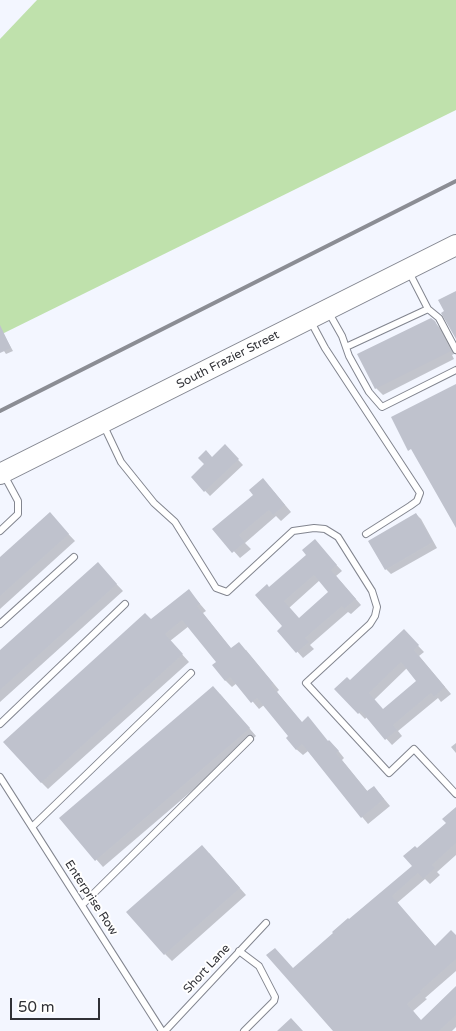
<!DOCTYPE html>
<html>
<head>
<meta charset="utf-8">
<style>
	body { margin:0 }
	#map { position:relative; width:456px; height:1031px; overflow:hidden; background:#f3f6ff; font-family:"Varela Round",sans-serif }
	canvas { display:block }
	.scale { position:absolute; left:10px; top:998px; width:90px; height:22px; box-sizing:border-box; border:2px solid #303136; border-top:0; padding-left:6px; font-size:15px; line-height:18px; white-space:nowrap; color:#303136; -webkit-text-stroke:4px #fff; paint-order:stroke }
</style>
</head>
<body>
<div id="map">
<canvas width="456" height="1031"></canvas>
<div class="scale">50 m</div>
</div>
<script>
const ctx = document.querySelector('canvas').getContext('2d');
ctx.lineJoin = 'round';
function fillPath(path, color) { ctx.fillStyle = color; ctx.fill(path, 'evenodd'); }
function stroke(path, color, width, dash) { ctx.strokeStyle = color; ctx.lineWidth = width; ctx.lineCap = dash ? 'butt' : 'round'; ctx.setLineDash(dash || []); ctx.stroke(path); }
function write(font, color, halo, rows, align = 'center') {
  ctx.font = font + ' "Varela Round",sans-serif'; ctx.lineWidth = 4; ctx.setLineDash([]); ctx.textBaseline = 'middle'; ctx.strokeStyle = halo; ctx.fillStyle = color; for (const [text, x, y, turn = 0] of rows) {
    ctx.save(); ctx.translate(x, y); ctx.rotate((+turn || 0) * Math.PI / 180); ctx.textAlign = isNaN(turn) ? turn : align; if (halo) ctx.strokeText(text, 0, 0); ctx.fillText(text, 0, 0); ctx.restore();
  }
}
fillPath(new Path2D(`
	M37 0H456V110L0 335V39Z`), '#bfe1ac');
fillPath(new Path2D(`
	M434 322 442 330 454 354 452 355 454 359 383 395 376 388Z
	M3 333 13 351 6 354 0 345V334Z
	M225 446 243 465 210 496 192 477Z
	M270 487 291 512 281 521 276 516 245 543 251 549 240 558 214 529 254 495Z
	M416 514 421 519 437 548 391 574 386 569 370 541Z
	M56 521 75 541 0 609V559Z
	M320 547 342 571 336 576 361 605 351 614 348 612 310 645 314 649 303 658 279 631 284 626 270 589ZM320 580 330 592 299 620 289 608Z
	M104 571 123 591 0 702V652Z
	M189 591 206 611 203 613 232 650H246L279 690 277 692 302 723 336 748 344 758 342 760 368 792 380 794 390 806 368 824 308 751 303 755 296 749 290 736 264 705 259 709 237 683 232 687 225 680 218 662 189 626 170 641 189 662 48 789 42 783 5 742Z
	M404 631 424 652 419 656 451 694 441 702 438 698 398 731 402 736 392 745 367 717 365 719 336 689 350 682ZM407 668 418 681 383 710 374 700Z
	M220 694 256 736 103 867 60 818Z
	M456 743V753L451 747Z
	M456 810V855L437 872 440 875 430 884 425 879 397 903 436 947 456 937V971L425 998 427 999 413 1011 421 1021 456 988V1027L452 1031H334L293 969 414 867 417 850 448 823Z
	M209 853 246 895 172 961 165 954Z`), '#0003');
fillPath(new Path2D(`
	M456 291V339L441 313 444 311 438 300Z
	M431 318 435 321 451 351 375 389 357 354Z
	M0 325 11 348 0 353Z
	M456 384V528L411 449 408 451 391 417Z
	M225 444 239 459 204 492 191 477 204 464 198 458 206 450 212 457Z
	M263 478 285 505 273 515 269 510 239 535 245 542 232 553 212 529 253 495 249 490Z
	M50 512 69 534 0 596V557Z
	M416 513 433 542 385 570 368 541Z
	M315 539 337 565 331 570 356 599 344 609 342 606 305 638 309 642 296 653 277 631 282 626 255 595 267 584 269 587 306 555 302 550ZM314 575 328 592 299 618 284 601Z
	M98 562 117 584 0 690V650Z
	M189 589 200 604 197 606 231 648 239 642 273 683 271 685 302 722 308 716 328 741 329 740 339 751 336 753 367 791 374 786 384 799 361 818 302 744 296 750 286 738 288 736 257 698 251 703 230 677 225 681 212 665 216 662 182 620 165 634 183 654 41 783 3 742 145 613 151 619Z
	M404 629 419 645 414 650 445 687 434 697 431 693 393 725 397 730 385 740 361 711 358 714 334 689 347 677 350 680ZM401 662 416 681 383 709 369 693Z
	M213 686 250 728 95 861 59 818Z
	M456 807V843L432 865 435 868 423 879 418 873 392 896 435 946 451 930 456 935V959L420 991 421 992 407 1004 421 1020 456 986V1015L439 1031H333L266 955 275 948 293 968 333 933 332 932 348 918 349 919 412 866 403 856 415 846 417 848 446 823 442 819Z
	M202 845 240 888 164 955 126 912Z
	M291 1018 303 1031H277Z`), '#bfc2cd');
const service = new Path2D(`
	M408 270 428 309 439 318 456 350
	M329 313 342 336 349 356 369 392 382 407 456 370
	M310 320 325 348 420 493 417 501 410 506 366 534
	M346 347 428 309
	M103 424 121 462 154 503 175 522 216 588 227 592 293 531 314 528 325 529 338 537 372 591 377 607 375 616 370 624 306 683 389 773 414 749 456 794
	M0 531 18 514V501L4 475
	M0 624 74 557
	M0 724 125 604
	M0 777 162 1031
	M32 827 191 673
	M82 905 250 739
	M239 951 259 966 275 997 274 1001 244 1031
	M165 1031 266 923`);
const primary = new Path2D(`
	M0 474 456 245`);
stroke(service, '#82858f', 8);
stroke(primary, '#82858f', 22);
stroke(service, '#fff', 6);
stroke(primary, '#fff', 20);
stroke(new Path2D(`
	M0 411 456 181`), '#8b8d94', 4);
write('12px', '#303136', '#fff', [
	["South Frazier Street",228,360,-27],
	["Enterprise Row",91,898,57],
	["Short Lane",207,969,-47]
]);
</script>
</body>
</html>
